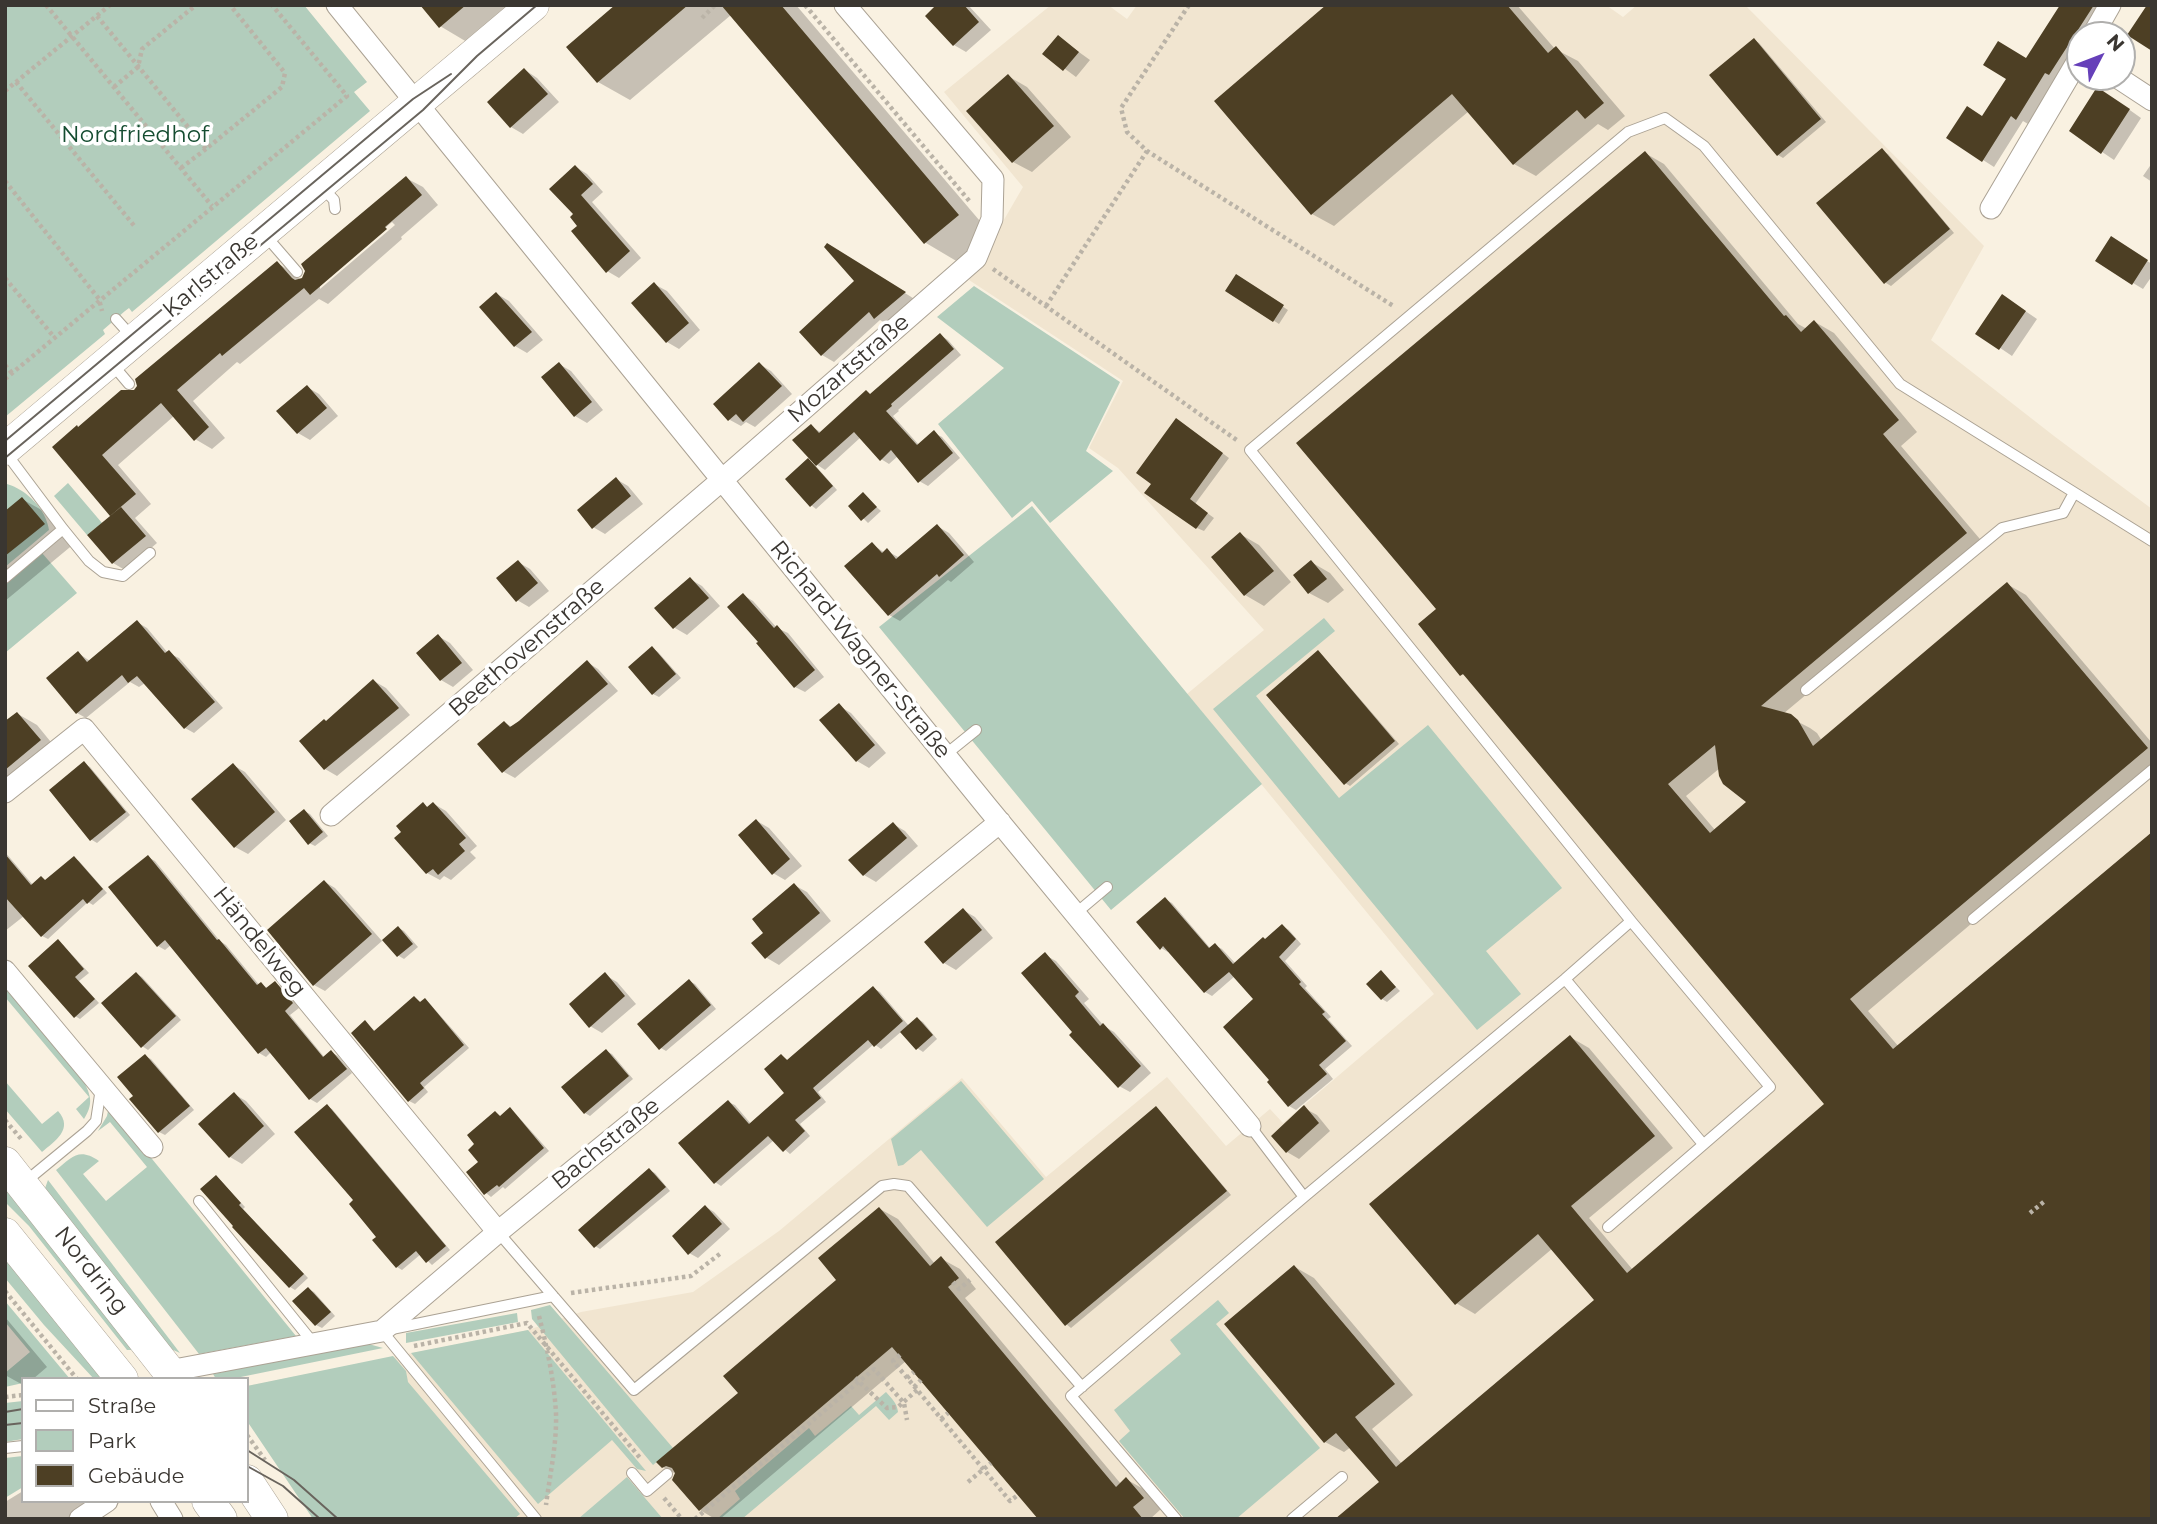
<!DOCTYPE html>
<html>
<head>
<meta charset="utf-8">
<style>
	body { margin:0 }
	#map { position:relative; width:2157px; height:1524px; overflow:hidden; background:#f9f1e1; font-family:Montserrat,sans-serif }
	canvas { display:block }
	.frame { position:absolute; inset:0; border:7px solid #3a3631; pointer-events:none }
	.legend { position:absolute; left:21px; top:1377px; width:228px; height:126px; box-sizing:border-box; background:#fff; border:2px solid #b0afad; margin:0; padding:9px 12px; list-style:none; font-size:21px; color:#3a3631 }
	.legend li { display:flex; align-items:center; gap:14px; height:35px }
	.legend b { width:35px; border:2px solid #b0afad }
	.north { position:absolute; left:2066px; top:21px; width:70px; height:70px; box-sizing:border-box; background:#fff; border:2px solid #b0afad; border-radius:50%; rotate:48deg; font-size:19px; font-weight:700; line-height:28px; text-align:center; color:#3a3631 }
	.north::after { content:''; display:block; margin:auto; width:24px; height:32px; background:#6640b9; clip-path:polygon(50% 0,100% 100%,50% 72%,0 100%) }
</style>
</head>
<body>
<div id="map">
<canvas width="2157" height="1524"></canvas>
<div class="frame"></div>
<ul class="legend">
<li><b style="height:9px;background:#fff"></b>Straße</li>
<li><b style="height:19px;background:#b2cdbc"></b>Park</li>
<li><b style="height:19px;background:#4d3f24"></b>Gebäude</li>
</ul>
<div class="north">N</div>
</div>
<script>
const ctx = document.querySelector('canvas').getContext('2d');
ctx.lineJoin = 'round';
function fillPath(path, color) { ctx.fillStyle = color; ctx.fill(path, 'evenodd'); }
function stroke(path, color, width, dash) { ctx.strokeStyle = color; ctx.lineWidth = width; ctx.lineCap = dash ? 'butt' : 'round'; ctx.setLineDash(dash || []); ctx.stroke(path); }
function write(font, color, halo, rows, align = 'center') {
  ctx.font = font + ' Montserrat,sans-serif'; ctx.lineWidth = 7; ctx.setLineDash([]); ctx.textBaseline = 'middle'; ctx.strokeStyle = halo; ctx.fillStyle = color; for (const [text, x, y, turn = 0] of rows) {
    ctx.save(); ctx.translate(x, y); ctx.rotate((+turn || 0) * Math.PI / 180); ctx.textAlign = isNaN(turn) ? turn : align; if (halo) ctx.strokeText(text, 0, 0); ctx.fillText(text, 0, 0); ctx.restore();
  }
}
fillPath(new Path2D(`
	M1051 5H1108L1127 19 1137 5H1606L1623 17 1637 5H1745L1984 246 1931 340 2054 436 2152 509V1519H346L247 1421V1386L528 1330 581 1312 693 1292 779 1231 962 1078 1046 1177 1167 1077 1226 1146 1270 1109 1283 1123 1434 994 1187 694 1264 630 1118 468 1089 448 1123 381 969 280 1023 187 944 92Z`), '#f1e5d0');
fillPath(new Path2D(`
	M5 5H304L367 82 354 92 370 111 132 312 129 308 125 311 103 330 105 334 5 417Z
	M974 286 1120 382 1086 451 1113 471 1050 523 1032 501 1012 518 938 424 1004 368 937 317Z
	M68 483 102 523 87 535 54 496Z
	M7 484C27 490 46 509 49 530L5 567V486Z
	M1032 506 1262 784 1111 910 879 627Z
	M42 553 77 593 5 653V585Z
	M1324 618 1335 631 1256 696 1339 798 1428 725 1562 888 1486 951 1521 994 1477 1030 1213 709Z
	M5 981C24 1003 88 1073 90 1098 91 1106 88 1112 84 1119L76 1109 89 1097 5 997Z
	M5 1081 42 1124 58 1111C74 1129 55 1141 42 1152L5 1109Z
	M961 1081 1044 1179 987 1227 921 1150 903 1165 898 1166 891 1139Z
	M109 1106 296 1336 199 1354 56 1170C72 1157 79 1147 99 1161L83 1174 106 1201 147 1167 110 1122 98 1131 107 1116Z
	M48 1180 180 1353 171 1349 44 1191Z
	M5 1182 133 1345 132 1350H127L29 1226 5 1202Z
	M5 1255 104 1379H94L44 1325 5 1278Z
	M1218 1300 1229 1313 1216 1324 1320 1448 1236 1519H1185L1119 1441 1130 1431 1114 1410 1181 1354 1170 1340Z
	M5 1301 70 1379H23V1383L5 1387V1373L30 1352 5 1322Z
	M550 1305 673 1448 653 1465 532 1319 531 1310Z
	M517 1313 518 1322 406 1343V1333Z
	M528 1330 646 1471 637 1469 612 1440 538 1504 411 1353Z
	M365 1343 383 1348 231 1379H216L213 1374Z
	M393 1356 406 1371 408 1382 520 1514 514 1519H313L247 1421V1386Z
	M886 1392C892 1399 897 1403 898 1412L889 1420 876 1406 742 1519H717L740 1499 735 1491 809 1428 815 1436 851 1406 859 1415Z
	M23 1401V1439L5 1442V1403Z
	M23 1456V1487L5 1498V1458Z
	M627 1477 663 1519H578Z`), '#b2cdbc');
fillPath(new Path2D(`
	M422 5H527L477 48 440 26Z
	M618 5H796L991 234 958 262 926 243 731 15 630 100 598 82Z
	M939 5H968L991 30 966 52 954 45Z
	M1329 5H1517L1555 49 1578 61 1625 116 1608 130 1598 124 1536 176 1514 164 1469 111 1334 226 1312 214Z
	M2062 5H2109L2090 35H2080V50L2028 124 2023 121 1994 167 1983 160V118L2008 78 2027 60Z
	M1058 37 1090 60 1076 77 1045 54Z
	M1754 40 1759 43 1826 122 1783 158 1778 155Z
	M525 70 537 78 559 102 523 134 511 127Z
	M1008 76 1027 87 1071 137 1032 172 1013 162Z
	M2110 96 2141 118 2114 160 2071 131Z
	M1882 151 1888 154 1954 233 1891 286 1886 283Z
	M1645 153 1664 164 1798 324 1807 329 1815 322 1834 333 1917 432 1901 446 1985 545 1783 714 1810 728 1817 733 1822 741 2007 584 2026 595 2152 743V771L1868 1011 1899 1047 1381 1482 1351 1447 1344 1452 1325 1442 1295 1267 1314 1278 1413 1395 1372 1429 1402 1464 1597 1300 1553 1248 1475 1314 1456 1303 1570 1037 1589 1048 1673 1148 1589 1218 1633 1270 1826 1104 1469 678 1462 674 1438 609ZM1720 768 1749 802 1715 830 1686 796Z
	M2152 163V182L2143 176Z
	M576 167 587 174 603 192 592 202 641 258 619 278 607 271 575 215Z
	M406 178 423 187 438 205 401 237 402 239 328 304 319 299 240 364 237 362 193 401 225 438 212 449 195 439 174 416 118 465 151 504 135 518 157 543 125 570 113 563 114 515 111 514 79 428 134 392 277 263 294 273 301 280ZM392 222 395 225 320 289V284Z
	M2121 245 2152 264V276L2143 289 2133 283Z
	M840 252 916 300 888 325 880 320 834 362 822 355 857 281Z
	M1236 276 1288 310 1279 324 1227 290Z
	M654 284 667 291 700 330 679 349 667 342Z
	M497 294 509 301 543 340 527 353 515 346Z
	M2015 304 2037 319 2012 356 1978 333Z
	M940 335 948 340 961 355 898 410 899 411 893 416 919 445 934 433 942 437 960 458 928 486 919 481 898 456 889 464 881 459 861 437 825 470 816 464 811 426 822 433 871 395Z
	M559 364 571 371 603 410 587 423 575 416Z
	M759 364 771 371 792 394 755 427 746 422 741 426 730 420 716 404Z
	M307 387 319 394 338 416 310 440 298 433Z
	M1183 424 1229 458 1195 504 1214 518 1204 531 1197 528 1153 483Z
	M808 460 814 464 837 490 816 509 811 505Z
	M616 479 628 486 643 504 605 534 593 527Z
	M863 495 881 511 868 523 851 506Z
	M22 499 54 517 75 543 5 601V513Z
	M937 526 949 533 974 562 951 582 948 580 900 621 889 615 872 544 885 553 887 551 898 557Z
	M1240 534 1259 545 1291 582 1264 606 1245 595 1213 557Z
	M518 562 530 569 549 591 529 607 517 600Z
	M1311 562 1330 573 1344 590 1328 603 1309 593Z
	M690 579 702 586 720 606 687 635 675 628 657 608Z
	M743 595 753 601 777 628 788 633 824 677 805 692 795 687 760 642Z
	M137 622 147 628 168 653 179 658 223 708 194 733 185 728 145 683 139 687 130 682 86 718 77 713 78 653 90 661Z
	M438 636 450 643 473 670 453 687 441 680Z
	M652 648 658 652 681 678 659 697 653 694Z
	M1318 653 1323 656 1399 744 1350 786 1345 783Z
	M587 662 598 669 618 691 515 778 504 772 480 745 505 723 512 727Z
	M374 681 386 688 410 715 337 776 325 769 327 722Z
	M839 706 851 713 886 753 869 768 857 761Z
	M18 714 37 725 59 752 5 787V724Z
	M85 764 90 767 130 815 97 843 92 840 52 791Z
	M233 765 245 772 286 820 248 854 235 847 194 800Z
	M423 804 429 808 434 804 446 811 477 846 470 852 476 858 451 880 444 876 440 880 427 873 397 838Z
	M304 811 310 814 328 836 315 846 309 843Z
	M757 821 769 828 802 866 785 880 773 873Z
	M893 824 905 831 918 846 876 882 864 875Z
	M5 852 33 885 47 881 74 858 79 861 107 893 93 905 88 902 48 939 42 936 24 916 5 931Z
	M148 857 155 861 220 941 226 945 260 986 261 984 269 989 275 983 282 987 299 1008 290 1015 325 1058 331 1052 338 1056 352 1073 317 1103 310 1099 271 1052 266 1057 259 1053 171 945 165 950 158 946Z
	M325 882 335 888 382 941 325 991 314 985Z
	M794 885 807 892 831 921 779 965 767 958 754 943 766 933Z
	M1165 899 1172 903 1211 949 1215 945 1222 949 1236 964 1282 926 1289 930 1301 944 1285 961 1307 986 1305 988 1331 1017 1328 1019 1352 1046 1325 1069 1333 1079 1296 1110 1289 1106 1256 999 1235 976 1212 996 1205 992 1169 951 1168 952 1161 948Z
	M963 910 975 917 993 938 956 970 944 963Z
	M399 928 404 931 418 947 404 959 399 956 385 940Z
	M58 942 63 945 89 973 79 981 99 1003 80 1019 75 1016Z
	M1045 955 1056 961 1089 999 1084 1003 1104 1026 1114 1032 1151 1073 1130 1092 1119 1086 1074 1032Z
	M1381 972 1400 991 1387 1002 1382 999Z
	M137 974 142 977 181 1020 148 1050 142 1046Z
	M605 975 617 982 636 1004 602 1033 590 1026Z
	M689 981 695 984 716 1009 666 1051 661 1048Z
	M873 988 880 992 909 1026 918 1019 923 1022 937 1039 923 1052 917 1048 902 1031 881 1049 874 1044 818 1092 826 1102 800 1124 810 1136 790 1154 774 1140 721 1186 715 1182 728 1102 735 1105 752 1125 786 1093 782 1056 789 1061Z
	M414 998 422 1003 425 1001 430 1004 469 1048 424 1087 428 1092 415 1104 409 1101 365 1022 376 1032Z
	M606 1051 612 1054 633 1079 590 1116 585 1113Z
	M145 1056 151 1059 194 1110 165 1135 159 1132 135 1096Z
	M234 1094 246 1101 275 1134 242 1164 230 1157Z
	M327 1106 332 1109 450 1250 432 1265 421 1254 402 1270 397 1267 355 1201Z
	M1304 1108 1317 1115 1330 1131 1299 1159 1287 1152Z
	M1156 1109 1161 1112 1231 1195 1071 1328 1066 1324Z
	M510 1110 515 1113 549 1151 505 1189 503 1187 491 1197 486 1193 480 1162 495 1113 502 1117Z
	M649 1170 655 1173 670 1191 600 1249 595 1246Z
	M216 1177 221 1181 245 1207 243 1209 308 1278 295 1290 290 1287Z
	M706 1207 714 1212 730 1229 698 1258 689 1253Z
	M880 1209 898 1219 935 1264 942 1259 960 1269 976 1289 965 1298 1121 1484 1126 1479 1145 1490 1161 1509 1150 1519H1040L906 1361 720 1519H715L700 1510 676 1474 663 1467 740 1393 838 1280Z
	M308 1289 314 1292 335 1316 322 1328 316 1325 295 1301Z
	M5 1317 47 1367 33 1379H23V1385L5 1375Z
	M23 1491V1501H122L95 1519H5V1502Z`), '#0003');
fillPath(new Path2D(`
	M420 5H466L439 28Z
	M615 5H688L597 83 566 47Z
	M721 5H781L959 215 924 244Z
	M936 5H964L979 22 953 46 925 16Z
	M1326 5H1507L1548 53 1556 46 1604 103 1585 119 1577 110 1513 165 1452 94 1311 215 1214 101Z
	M2060 5H2094L2049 75 2045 73 2016 120 2011 116 1982 162 1946 138 1967 106 1982 116 2006 79 1983 65 1998 41 2026 58Z
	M2147 5H2152V51L2127 35Z
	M1058 35 1079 52 1063 71 1042 54Z
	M1754 38 1821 119 1777 156 1709 75Z
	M524 68 548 94 510 128 487 102Z
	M1008 74 1054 126 1012 163 966 111Z
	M2097 87 2130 109 2101 154 2069 131Z
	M1882 148 1950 229 1884 284 1816 203Z
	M1645 151 1784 316 1786 315 1801 332 1814 320 1899 420 1883 434 1967 533 1761 706 1791 714 1798 720 1813 746 2007 582 2148 748 1850 999 1893 1049 2152 832V1519H1335L1379 1482 1336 1433 1324 1443 1224 1324 1294 1265 1395 1384 1355 1417 1396 1467 1594 1300 1538 1234 1455 1305 1369 1204 1570 1035 1655 1136 1571 1206 1627 1273 1824 1104 1463 674 1460 676 1418 624 1436 609 1296 443ZM1715 745 1719 776 1723 784 1746 802 1710 833 1668 784Z
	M575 165 593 184 581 195 630 251 606 273 571 231 577 226 570 217 573 214 549 189Z
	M406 176 422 195 385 227 387 229 310 295 304 288 222 356 220 353 177 390 209 427 194 441 161 403 102 455 136 494 110 516 52 447 77 425 78 427 121 390H134L137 386 135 379 277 261 292 278 295 280 302 278 305 271 301 264Z
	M2111 236 2148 260 2132 285 2095 261Z
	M827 243 906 292 874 319 869 312 821 356 799 332 854 281 824 247Z
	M1236 274 1284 305 1273 322 1225 291Z
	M654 282 689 323 666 343 631 303Z
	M496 292 532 332 514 347 479 307Z
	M2002 294 2026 311 1999 350 1975 334Z
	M940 333 954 349 891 404 892 406 886 411 917 445 934 430 953 453 918 483 891 450 880 461 854 432 816 466 792 440 811 424 819 433 866 390 870 394Z
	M559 362 592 402 574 417 541 377Z
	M759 362 782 386 743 422 736 414 728 421 713 404Z
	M307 385 327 408 297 434 276 411Z
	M1176 418 1223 453 1190 499 1208 513 1196 529 1144 493 1151 484 1136 473Z
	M808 458 833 486 810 507 785 479Z
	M616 477 631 496 592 529 577 510Z
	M863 492 877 507 861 521 848 506Z
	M22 497 45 524 5 556V511Z
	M121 507 146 536 112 564 87 535Z
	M937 524 964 555 939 577 937 574 888 616 844 566 872 542 882 553 887 548 896 559Z
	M1240 532 1274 571 1244 596 1211 557Z
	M518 560 538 583 516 602 496 578Z
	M1311 560 1327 579 1308 594 1293 575Z
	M690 577 709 598 673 629 654 608Z
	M743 593 774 628 777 625 815 670 794 688 756 643 758 642 727 607Z
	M137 620 165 653 169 650 215 702 184 729 137 676 128 683 122 675 76 714 46 678 78 651 87 662Z
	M438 634 462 663 440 681 416 653Z
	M652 646 676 674 652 695 628 667Z
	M1318 650 1395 741 1344 785 1266 695Z
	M587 660 608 684 502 773 477 744 504 721 510 727 519 721Z
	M373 679 399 708 324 770 299 741 324 719 326 721Z
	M839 703 875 745 856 762 819 720Z
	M17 712 41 740 5 770V721Z
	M84 761 126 812 90 841 49 790Z
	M233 763 275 812 234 848 191 799Z
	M423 802 427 807 433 802 466 838 459 844 465 851 438 875 433 869 426 874 394 838 401 832 396 826Z
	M304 809 323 832 308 845 289 821Z
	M756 819 790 859 772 875 738 835Z
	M893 822 907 838 863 876 848 860Z
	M5 854 31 885 41 876 45 880 74 856 103 889 87 904 83 899 41 937 5 897Z
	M148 855 217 940 219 939 257 985 261 982 266 988 275 981 293 1003 285 1011 323 1057 331 1050 347 1069 309 1100 266 1048 258 1054 165 940 157 947 108 887Z
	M324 880 372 934 313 986 267 930Z
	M794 883 820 913 765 959 751 943 763 933 752 919Z
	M1165 897 1209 948 1215 943 1233 964 1263 937 1265 939 1282 924 1296 939 1279 957 1301 982 1299 984 1325 1012 1322 1014 1346 1041 1319 1065 1327 1074 1288 1107 1267 1082 1269 1080 1223 1027 1253 999 1229 972 1204 993 1163 946 1160 950 1136 922Z
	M963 908 982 930 943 964 924 942Z
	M398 926 413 944 397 957 382 940Z
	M58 939 84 969 75 977 95 999 74 1018 28 966Z
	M1045 952 1079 992 1075 996 1100 1026 1103 1023 1141 1066 1118 1088 1069 1035 1072 1032 1021 973Z
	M1381 970 1396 987 1381 1000 1366 984Z
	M136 972 176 1016 141 1048 101 1003Z
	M605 972 625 996 589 1028 569 1004Z
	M689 979 711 1005 659 1050 637 1024Z
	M873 986 903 1021 874 1047 868 1040 813 1088 821 1098 795 1120 805 1131 783 1152 768 1136 714 1184 678 1143 728 1100 749 1124 784 1093 764 1069 781 1054 787 1060Z
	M414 996 420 1002 425 998 464 1045 420 1083 424 1088 408 1102 351 1033 365 1020 374 1031Z
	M917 1017 933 1035 916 1050 900 1032Z
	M606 1049 629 1076 584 1114 561 1087Z
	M145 1054 190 1106 158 1133 129 1099 133 1096 117 1077Z
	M234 1092 264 1126 229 1158 198 1124Z
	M327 1104 446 1246 426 1263 416 1251 396 1268 372 1240 376 1237 349 1204 353 1200 294 1132Z
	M1304 1105 1319 1123 1286 1153 1271 1136Z
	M1156 1106 1227 1191 1065 1326 995 1242Z
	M510 1107 544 1148 499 1187 497 1185 484 1195 466 1172 478 1162 468 1150 474 1144 467 1135 495 1111 500 1116Z
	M649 1168 666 1187 594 1248 578 1230Z
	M216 1175 241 1203 239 1205 304 1274 289 1288 232 1227 233 1226 200 1189Z
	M705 1205 722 1224 688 1255 672 1236Z
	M879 1207 930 1266 941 1256 959 1278 948 1287 1116 1487 1126 1477 1144 1498 1133 1507 1143 1519H1038L892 1347 699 1511 672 1480 675 1473 672 1468 666 1466 662 1468 656 1462 738 1393 723 1376 836 1280 818 1258Z
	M308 1287 331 1312 315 1326 292 1301Z`), '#4d3f24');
const lane = new Path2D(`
	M321 186 334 200 335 209
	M265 235 297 272
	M116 319 133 338
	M112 364 129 384
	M6 453 63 529 89 561 103 572 123 576 150 553
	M5 578 63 529
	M1806 690 2002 528 2063 513 2074 493
	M945 755 976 730
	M1075 914 1107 887
	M1973 919 2152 770
	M1631 921 1250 450 1628 132 1665 118 1704 146 1900 384 2152 541
	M1565 979 1703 1144
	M1250 1126 1304 1197
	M25 1182 87 1131 96 1121 101 1088
	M199 1201 314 1344
	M498 1232 634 1390 882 1186 894 1184 908 1186 1082 1387
	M5 1448 23 1446
	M632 1473 647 1491 667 1474
	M536 1519 382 1331 553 1296
	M1176 1519 1071 1396 1304 1197 1565 979 1631 921 1770 1087 1608 1227
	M1292 1519 1342 1477`);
const street = new Path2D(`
	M337 5 988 808 1250 1126
	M2093 35 2110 5
	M2117 77 2152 100
	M1991 208 2080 57
	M5 792 84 729 498 1232
	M331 815 722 480 976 258 992 219 993 179 845 5
	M5 971 152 1147
	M169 1371 382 1331 498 1232 1000 822
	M161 1501 172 1519
	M80 1519 107 1501`);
const secondary = new Path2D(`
	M5 449 533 5
	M5 1163 175 1379
	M5 1234 122 1379
	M247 1481 272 1519
	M208 1501 221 1519`);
stroke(lane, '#aba294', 12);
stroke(street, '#aba294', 23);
stroke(secondary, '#aba294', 33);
stroke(new Path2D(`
	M46 5 212 206
	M805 5 971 203
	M1189 5 1121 108 1127 132 1147 151 1395 307
	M97 16 206 149 282 87 285 73 230 5
	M702 18 715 5
	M16 82 136 228
	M114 87 138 67 142 49 196 5
	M5 91 110 5
	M181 168 206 149
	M5 181 99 299 102 311
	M993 269 1238 441
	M5 278 54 337
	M1046 306 1147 151
	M5 365 12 373
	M5 379 347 96 272 5
	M5 1120 22 1140
	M2030 1213 2046 1200
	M953 1282 959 1289 970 1280
	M5 1291 77 1379
	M571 1293 691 1276 721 1253
	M539 1316C547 1347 554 1380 556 1413 557 1443 550 1474 546 1505
	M414 1346 527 1323 641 1459
	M900 1355 893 1361 1010 1501 1018 1495
	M855 1378 887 1408 898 1407 917 1390
	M907 1378 914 1372
	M914 1387 921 1380
	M5 1397 23 1395
	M941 1419 948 1413
	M247 1435 265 1460
	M968 1482 991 1463
	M664 1498 682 1519
	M695 1519 874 1369 904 1403 907 1420`), '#bab3a7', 4.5, [3.5, 3.5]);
stroke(lane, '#fff', 10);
stroke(street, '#fff', 21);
stroke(secondary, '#fff', 32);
stroke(new Path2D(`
	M5 441 413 99 451 74
	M5 458 423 110 477 56 537 5
	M5 1412 23 1409
	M5 1425 23 1423
	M247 1450 294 1480 338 1519
	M247 1466 283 1486 320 1519`), '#69645d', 2);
write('23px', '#154d31', '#fff', [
	["Nordfriedhof",135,135]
]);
write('23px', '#3a3631', '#fff', [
	["Karlstraße",211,276,-40],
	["Mozartstraße",849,369,-41],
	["Beethovenstraße",527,648,-41],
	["Richard-Wagner-Straße",860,650,51],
	["Händelweg",259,942,51],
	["Bachstraße",606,1144,-39],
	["Nordring",91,1271,52]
]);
</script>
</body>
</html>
